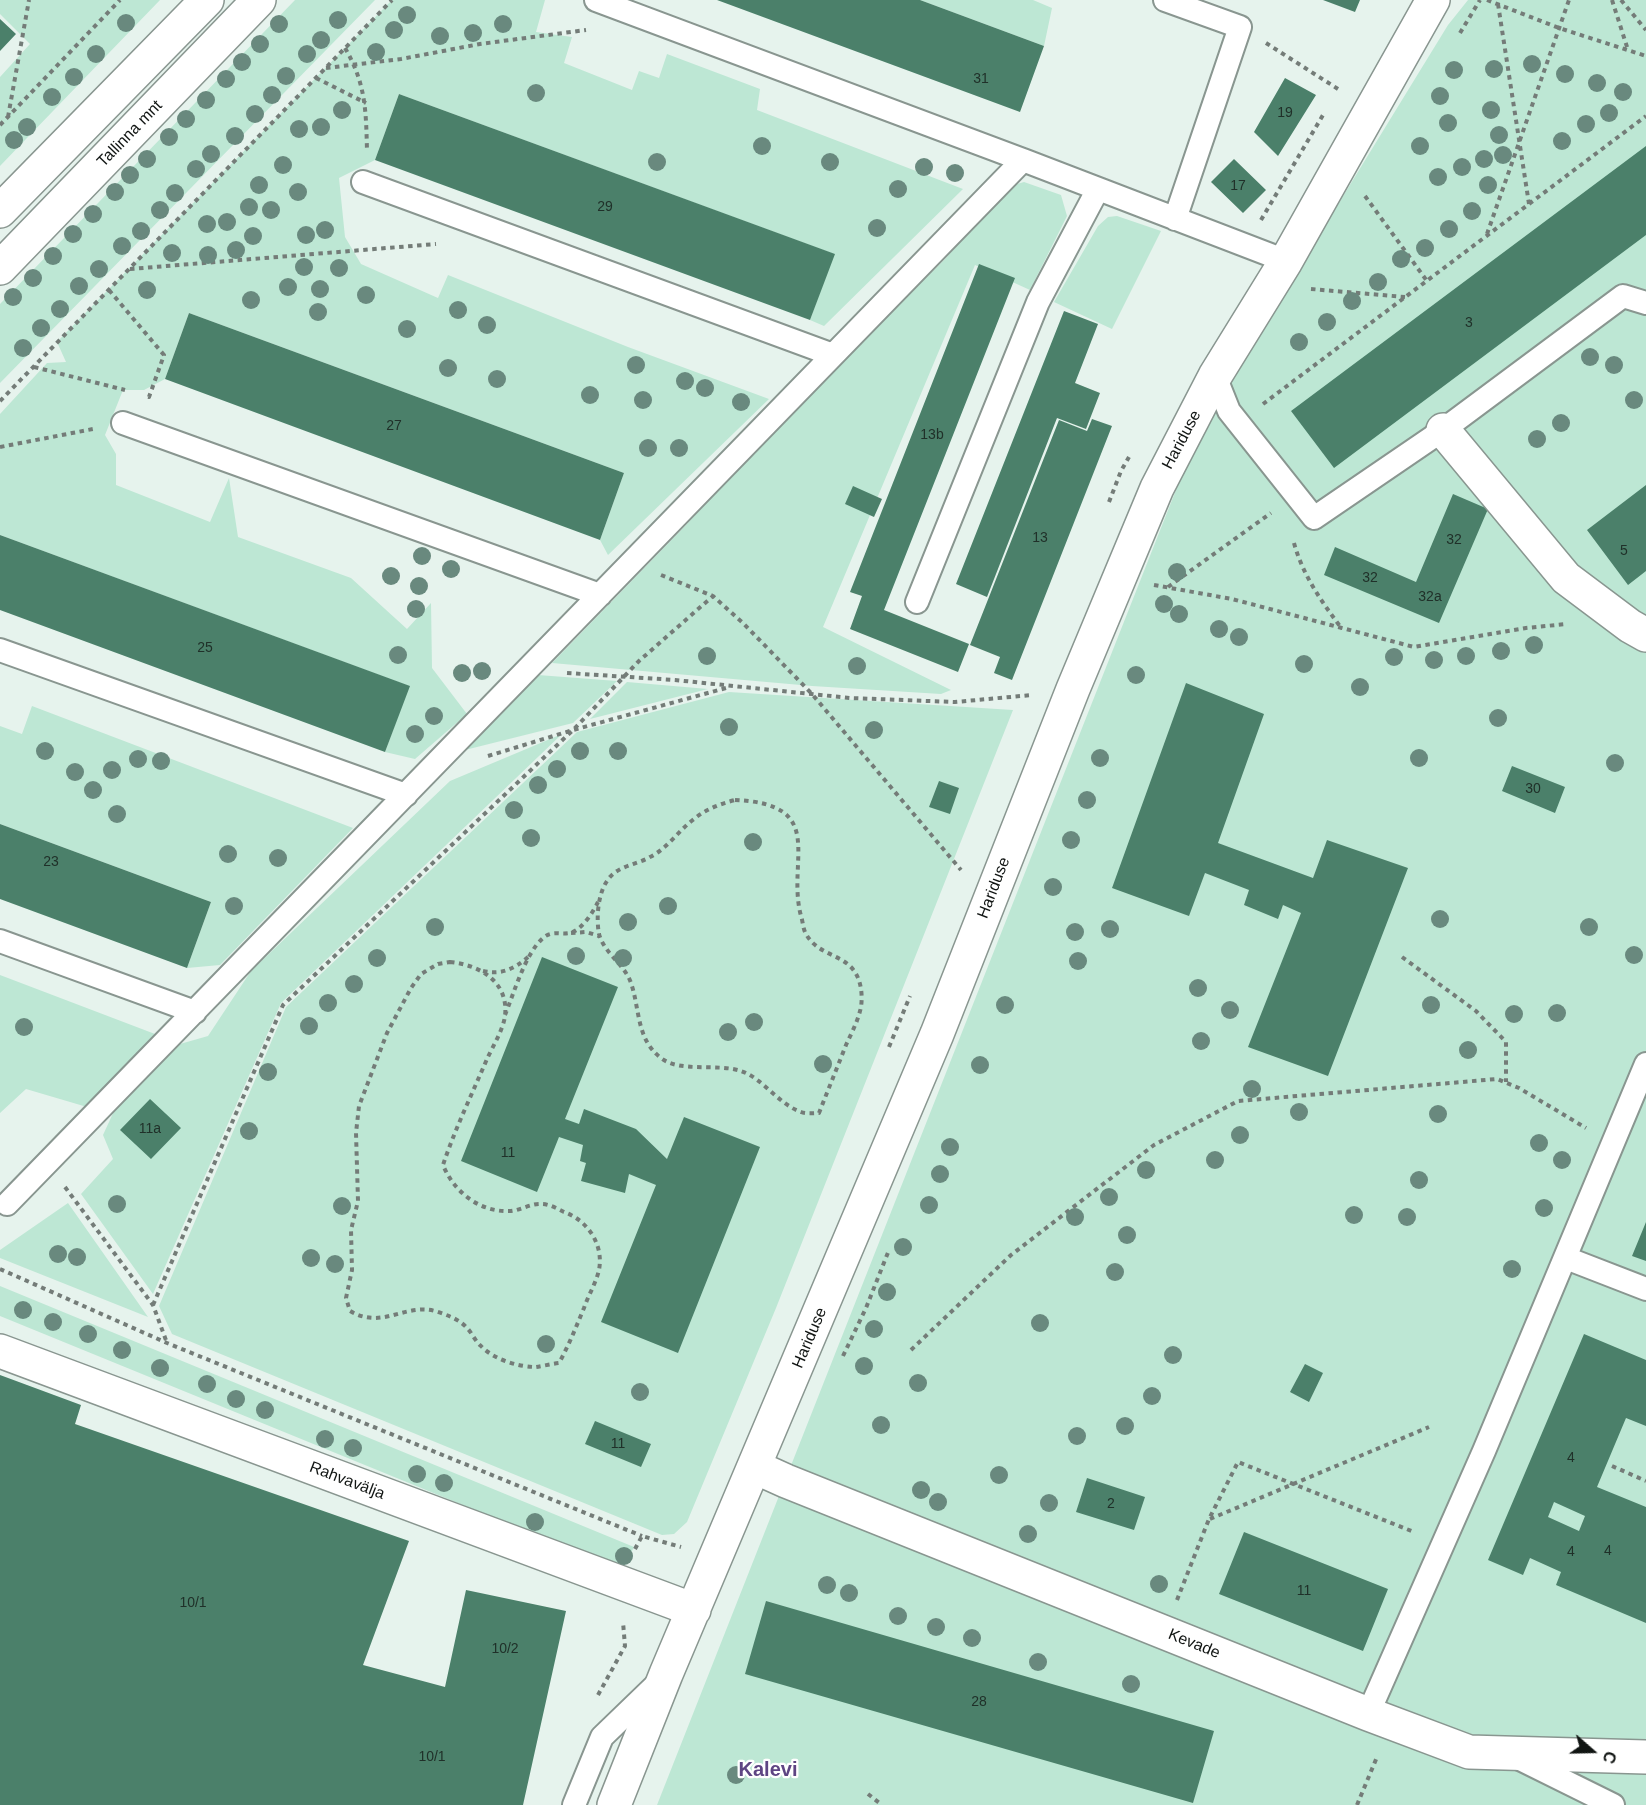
<!DOCTYPE html>
<html>
<head>
<meta charset="utf-8">
<style>
	body { margin:0 }
	#map { position:relative; width:1646px; height:1805px; overflow:hidden; background:#e6f3ed; font-family:Arial,sans-serif }
	canvas { display:block }
	.north { position:absolute; left:1562px; top:1721px; width:60px; height:60px; -webkit-text-stroke:4px #fff; paint-order:stroke; rotate:110deg; font-size:16px; font-weight:700; line-height:24px; text-align:center; color:#111513 }
	.north::after { content:''; display:block; margin:auto; width:21px; height:27px; background:#111513; clip-path:polygon(50% 0,100% 100%,50% 72%,0 100%) }
</style>
</head>
<body>
<div id="map">
<canvas width="1646" height="1805"></canvas>
<div class="north">С</div>
</div>
<script>
const ctx = document.querySelector('canvas').getContext('2d');
ctx.lineJoin = 'round';
function fillPath(path, color) { ctx.fillStyle = color; ctx.fill(path, 'evenodd'); }
function stroke(path, color, width, dash) { ctx.strokeStyle = color; ctx.lineWidth = width; ctx.lineCap = dash ? 'butt' : 'round'; ctx.setLineDash(dash || []); ctx.stroke(path); }
function write(font, color, halo, rows, align = 'center') {
  ctx.font = font + ' Arial,sans-serif'; ctx.lineWidth = 4.5; ctx.setLineDash([]); ctx.textBaseline = 'middle'; ctx.strokeStyle = halo; ctx.fillStyle = color; for (const [text, x, y, turn = 0] of rows) {
    ctx.save(); ctx.translate(x, y); ctx.rotate((+turn || 0) * Math.PI / 180); ctx.textAlign = isNaN(turn) ? turn : align; if (halo) ctx.strokeText(text, 0, 0); ctx.fillText(text, 0, 0); ctx.restore();
  }
}
fillPath(new Path2D(`
	M0 0H160L0 166V77L30 44 0 14Z
	M295 0H375L0 383V304Z
	M392 0H545L536 32 572 37 564 63 632 90 639 71 659 78 667 54 760 89 757 110 963 189 824 326 810 320 834 254 399 94 375 160 339 178 345 237 361 264 438 298 448 275 628 347 769 399 608 555 600 540 624 473 189 313 165 379 144 390H123L105 435 116 454V485L210 522 229 478 238 537 351 578 407 629 431 603 432 668 467 714 415 759 385 752 409 686 0 535V414L47 363 66 362 57 342Z
	M920 0H1033L1052 8 1044 46Z
	M1468 0H1646V1805H657L1189 457 1229 382 1448 25Z
	M1024 182 1061 195 1067 216 1030 290 975 265 823 627 951 690 941 694 812 686 552 663 685 526 820 381 945 259 1007 187Z
	M1117 216 1161 231 1112 329 1054 302 1098 226 1108 217Z
	M538 675 617 681 573 723 465 750Z
	M627 682 708 689 590 719Z
	M729 692 1013 710 776 1308 687 1522 674 1534 662 1535 172 1334 159 1306 286 1007 577 732Z
	M32 706 353 828 220 965 187 968 211 902 0 824V726L22 734Z
	M562 734 281 1003 153 1294 81 1194 113 1159 103 1135 115 1109 180 1044 208 1036 251 971 450 781Z
	M0 975 155 1034 87 1107 26 1089 0 1113Z
	M68 1203 148 1317 0 1258V1250Z
	M0 1286 634 1547 622 1570 0 1316Z`), '#bde7d4');
fillPath(new Path2D(`
	M717 0H920L1044 46 1020 112Z
	M1323 0H1360L1355 12Z
	M0 19 16 34 0 51Z
	M1285 78 1316 95 1278 156 1254 132Z
	M399 94 835 254 810 320 375 160Z
	M1646 146V235L1334 468 1291 411Z
	M1234 159 1266 190 1243 213 1211 182Z
	M979 264 1015 278 884 610 969 644 958 672 850 629 862 596 850 592Z
	M1064 311 1098 324 1075 383 1100 393 1086 429 1057 418 987 597 956 584Z
	M189 313 624 473 600 540 165 379Z
	M1092 419 1112 426 1012 680 994 673 1000 657 970 645 1059 420 1087 431Z
	M1646 485V571L1628 585 1587 530Z
	M853 486 882 499 874 517 845 504Z
	M1453 494 1488 509 1439 623 1324 575 1335 547 1416 582Z
	M0 535 410 686 385 752 0 610Z
	M1186 683 1264 714 1218 843 1313 878 1327 840 1408 868 1328 1076 1248 1047 1301 913 1283 905 1278 919 1244 905 1249 890 1205 873 1189 916 1112 888Z
	M1512 766 1565 787 1555 813 1502 791Z
	M939 781 959 788 950 814 929 807Z
	M0 824 211 902 187 968 0 899Z
	M542 957 618 987 565 1119 579 1124 584 1109 636 1129 667 1159 684 1117 760 1147 678 1353 601 1322 656 1185 629 1174 625 1193 581 1181 586 1163 580 1161 583 1145 559 1137 537 1192 461 1161Z
	M150 1099 181 1128 151 1159 120 1130Z
	M1646 1222V1261L1632 1256Z
	M1584 1334 1646 1360V1426L1626 1418 1597 1487 1646 1507V1623L1556 1585 1561 1572 1530 1558 1523 1575 1488 1560ZM1554 1502 1585 1516 1579 1531 1548 1517Z
	M1305 1364 1323 1373 1309 1402 1290 1392Z
	M0 1375 81 1405 75 1424 409 1541 363 1665 445 1687 466 1590 566 1611 523 1805H0Z
	M595 1421 651 1444 641 1467 585 1444Z
	M1087 1478 1145 1497 1134 1530 1076 1512Z
	M1244 1532 1388 1589 1363 1651 1219 1594Z
	M766 1601 1214 1731 1193 1803 745 1674Z`), '#4b806a');
const lane = new Path2D(`
	M596 0 1023 160
	M1165 0 1240 27 1175 219
	M363 182 833 355
	M1215 376 1229 411 1314 518 1443 430 1623 296 1646 303
	M123 423 600 595
	M917 602 1038 302 1098 189
	M0 650 406 795
	M0 941 195 1012
	M7 1204 1023 160 1286 261
	M1566 1258 1646 1289
	M1368 1714 1484 1451 1646 1064
	M1518 1758 1613 1805
	M574 1805 602 1737 659 1682`);
const street = new Path2D(`
	M1443 430 1566 578 1630 626 1646 635
	M0 1351 694 1610
	M755 1467 786 1481 1368 1714 1469 1752 1646 1757
	M614 1805 666 1674 937 1034 1073 689 1157 488 1215 376 1286 261 1433 0`);
const highway = new Path2D(`
	M0 211 207 0
	M0 268 259 0`);
stroke(lane, '#899690', 26);
stroke(street, '#899690', 36);
stroke(highway, '#899690', 36);
stroke(new Path2D(`
	M1487 0 1559 28 1646 56
	M1612 0 1628 50
	M1621 0 1646 30
	M1498 4 1529 204
	M1460 33 1480 0
	M1266 43 1338 89
	M345 48C366 84 366 111 367 151
	M326 68 401 59 480 44 586 30
	M316 78 366 103
	M8 117 29 0
	M0 125 120 0
	M1365 196 1427 281
	M1261 220 1323 115
	M1487 234 1569 0
	M130 269 436 244
	M1311 289 1405 297
	M109 290 164 355 149 397 147 396
	M34 367 125 390
	M0 401 392 0
	M1263 404 1646 116
	M0 447 93 429
	M1109 502 1121 471 1129 457
	M1294 543C1303 576 1322 602 1342 629
	M661 575 713 596 743 623 812 694 961 870
	M1154 585 1232 599 1414 647 1526 628 1566 624
	M1168 587 1271 513
	M567 673 675 680 850 698 955 702 1032 695
	M488 756 573 730 726 688
	M735 800C829 804 786 860 801 916 803 922 803 929 806 934 821 961 855 951 861 989 862 995 862 1005 860 1011 857 1023 851 1034 846 1045 837 1068 828 1090 819 1113 813 1113 806 1114 801 1112 778 1104 764 1079 741 1071 717 1063 680 1073 661 1058 636 1039 640 1009 631 983 625 965 604 953 599 934 596 918 598 894 607 881 616 866 636 865 650 857 668 848 678 831 694 819 706 809 720 804 735 800Z
	M571 933 586 932 599 936
	M1402 957 1476 1011 1506 1042V1082
	M450 962C480 965 509 982 505 1016 503 1030 493 1046 487 1059 472 1094 455 1129 443 1165 454 1192 480 1213 511 1211 521 1210 532 1203 542 1204 549 1204 558 1209 564 1212 587 1220 604 1244 599 1270 596 1283 588 1296 584 1308 576 1327 569 1345 559 1363 551 1364 543 1366 536 1367 518 1367 493 1359 481 1346 475 1341 472 1333 467 1328 459 1319 447 1315 435 1311 405 1303 382 1330 350 1311L346 1298 352 1270 351 1230 358 1201 356 1133 359 1106 387 1033 411 988 421 974 438 964Z
	M483 971C502 975 514 969 528 957
	M505 1015C514 993 525 954 543 938 552 930 560 935 570 933 582 930 593 912 598 902
	M889 1047 910 996
	M65 1187 153 1305 167 1343
	M0 1269 167 1343 642 1536
	M153 1305 283 1005 573 730 639 661 713 596
	M911 1350 1011 1255 1154 1145 1238 1101 1497 1079 1519 1088 1586 1128
	M843 1356 866 1308 889 1250
	M1612 1466 1646 1481
	M1210 1519 1429 1427
	M635 1549 642 1536 681 1547
	M1177 1600 1209 1519 1238 1462 1414 1532
	M598 1695 625 1646 623 1622
	M868 1794 882 1805
	M1357 1805 1377 1757`), '#747c78', 4, [4.5, 4.5]);
stroke(lane, '#fff', 22);
stroke(street, '#fff', 33);
stroke(highway, '#fff', 33);
ctx.fillStyle = '#69897e';
for (const [x, y] of [
	[407,15],
	[338,20],
	[126,23],
	[279,24],
	[503,24],
	[394,30],
	[473,33],
	[440,36],
	[321,40],
	[260,44],
	[376,52],
	[96,54],
	[307,54],
	[242,62],
	[1532,64],
	[1494,69],
	[1454,70],
	[1565,74],
	[286,76],
	[74,77],
	[226,79],
	[1597,83],
	[1623,92],
	[536,93],
	[272,95],
	[1440,96],
	[52,97],
	[206,100],
	[342,110],
	[1491,110],
	[1609,113],
	[255,114],
	[186,119],
	[1448,123],
	[1586,124],
	[27,127],
	[321,127],
	[299,129],
	[1499,135],
	[235,136],
	[169,137],
	[14,140],
	[1562,141],
	[762,146],
	[1420,146],
	[211,154],
	[1503,155],
	[147,159],
	[1484,159],
	[657,162],
	[830,162],
	[283,165],
	[924,167],
	[1462,167],
	[196,169],
	[955,173],
	[130,175],
	[1438,177],
	[259,185],
	[1488,185],
	[898,189],
	[115,192],
	[298,192],
	[175,193],
	[249,207],
	[160,210],
	[271,210],
	[1472,211],
	[93,214],
	[227,222],
	[207,224],
	[877,228],
	[1449,229],
	[325,230],
	[141,231],
	[73,234],
	[306,235],
	[253,236],
	[122,246],
	[1425,248],
	[236,250],
	[172,253],
	[208,255],
	[53,256],
	[1401,259],
	[304,267],
	[339,268],
	[99,269],
	[33,278],
	[1378,282],
	[79,286],
	[288,287],
	[320,289],
	[147,290],
	[366,295],
	[13,297],
	[251,300],
	[1352,301],
	[60,309],
	[458,310],
	[318,312],
	[1327,322],
	[487,325],
	[41,328],
	[407,329],
	[1299,342],
	[23,348],
	[1590,357],
	[636,365],
	[1614,365],
	[448,368],
	[497,379],
	[685,381],
	[705,388],
	[590,395],
	[643,400],
	[1634,400],
	[741,402],
	[1561,423],
	[1537,439],
	[648,448],
	[679,448],
	[422,556],
	[451,569],
	[1177,572],
	[391,576],
	[419,586],
	[1164,604],
	[416,609],
	[1179,614],
	[1219,629],
	[1239,637],
	[1534,645],
	[1501,651],
	[398,655],
	[707,656],
	[1466,656],
	[1394,657],
	[1434,660],
	[1304,664],
	[857,666],
	[482,671],
	[462,673],
	[1136,675],
	[1360,687],
	[434,716],
	[1498,718],
	[729,727],
	[874,730],
	[415,734],
	[45,751],
	[580,751],
	[618,751],
	[1100,758],
	[1419,758],
	[138,759],
	[161,761],
	[1615,763],
	[557,769],
	[112,770],
	[75,772],
	[538,785],
	[93,790],
	[1087,800],
	[514,810],
	[117,814],
	[531,838],
	[1071,840],
	[753,842],
	[228,854],
	[278,858],
	[1053,887],
	[234,906],
	[668,906],
	[1440,919],
	[628,922],
	[435,927],
	[1589,927],
	[1110,929],
	[1075,932],
	[1634,955],
	[576,956],
	[377,958],
	[623,958],
	[1078,961],
	[354,984],
	[1198,988],
	[328,1003],
	[1005,1005],
	[1431,1005],
	[1230,1010],
	[1557,1013],
	[1514,1014],
	[754,1022],
	[309,1026],
	[24,1027],
	[728,1032],
	[1201,1041],
	[1468,1050],
	[823,1064],
	[980,1065],
	[268,1072],
	[1252,1089],
	[1299,1112],
	[1438,1114],
	[249,1131],
	[1240,1135],
	[1539,1143],
	[950,1147],
	[1215,1160],
	[1562,1160],
	[1146,1170],
	[940,1174],
	[1419,1180],
	[1109,1197],
	[117,1204],
	[929,1205],
	[342,1206],
	[1544,1208],
	[1354,1215],
	[1075,1217],
	[1407,1217],
	[1127,1235],
	[903,1247],
	[58,1254],
	[77,1257],
	[311,1258],
	[335,1264],
	[1512,1269],
	[1115,1272],
	[887,1292],
	[23,1310],
	[53,1322],
	[1040,1323],
	[874,1329],
	[88,1334],
	[546,1344],
	[122,1350],
	[1173,1355],
	[864,1366],
	[160,1368],
	[918,1383],
	[207,1384],
	[640,1392],
	[1152,1396],
	[236,1399],
	[265,1410],
	[881,1425],
	[1125,1426],
	[1077,1436],
	[325,1439],
	[353,1448],
	[417,1474],
	[999,1475],
	[444,1483],
	[921,1490],
	[938,1502],
	[1049,1503],
	[535,1522],
	[1028,1534],
	[624,1556],
	[1159,1584],
	[827,1585],
	[849,1593],
	[898,1616],
	[936,1627],
	[972,1638],
	[1038,1662],
	[1131,1684],
	[736,1775]
]) { ctx.beginPath(); ctx.arc(x, y, 9, 0, 2 * Math.PI); ctx.fill(); }
write('14px', '#203029', null, [
	["31",981,79],
	["19",1285,113],
	["17",1238,186],
	["29",605,207],
	["3",1469,323],
	["27",394,426],
	["13b",932,435],
	["13",1040,538],
	["32",1454,540],
	["5",1624,551],
	["32",1370,578],
	["32a",1430,597],
	["25",205,648],
	["30",1533,789],
	["23",51,862],
	["11a",150,1129],
	["11",508,1153],
	["11",618,1444],
	["4",1571,1458],
	["2",1111,1504],
	["4",1608,1551],
	["4",1571,1552],
	["11",1304,1591],
	["10/1",193,1603],
	["10/2",505,1649],
	["28",979,1702],
	["10/1",432,1757]
]);
write('16px', '#111513', '#fff', [
	["Tallinna mnt",130,134,-46],
	["Hariduse",1182,440,-62],
	["Hariduse",994,888,-69],
	["Hariduse",810,1338,-67],
	["Rahvavälja",347,1481,21],
	["Kevade",1194,1644,22]
]);
write('bold 20px', '#5e4583', '#fff', [
	["Kalevi",768,1770]
]);
</script>
</body>
</html>
